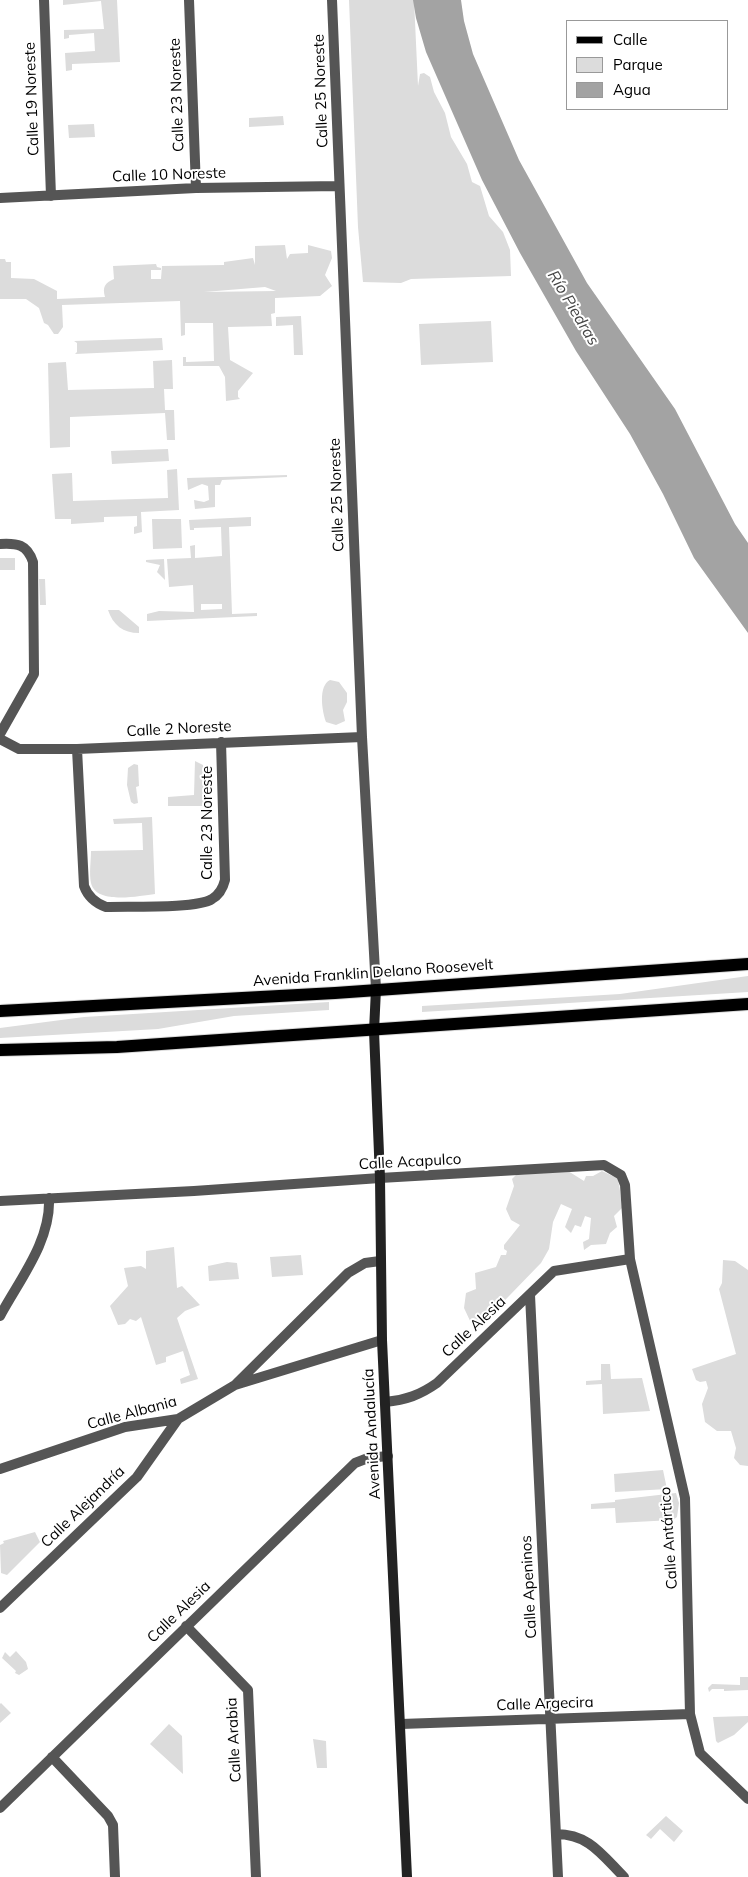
<!DOCTYPE html>
<html>
<head>
<meta charset="utf-8">
<style>
	body { margin:0 }
	#map { position:relative; width:748px; height:1877px; overflow:hidden; background:#fff; font-family:Mulish,sans-serif }
	canvas { display:block }
	.legend { position:absolute; left:566px; top:20px; width:162px; height:90px; box-sizing:border-box; background:#fff; border:1px solid #999; margin:0; padding:6px 9px; list-style:none; font-size:15px; color:#000 }
	.legend li { display:flex; align-items:center; gap:10px; height:25px }
	.legend b { width:25px; border:1px solid #999 }
</style>
</head>
<body>
<div id="map">
<canvas width="748" height="1877"></canvas>
<ul class="legend">
<li><b style="height:6px;background:#000"></b>Calle</li>
<li><b style="height:14px;background:#dcdcdc"></b>Parque</li>
<li><b style="height:14px;background:#a3a3a3"></b>Agua</li>
</ul>
</div>
<script>
const ctx = document.querySelector('canvas').getContext('2d');
ctx.lineJoin = 'round';
function fillPath(path, color) { ctx.fillStyle = color; ctx.fill(path, 'evenodd'); }
function stroke(path, color, width, dash) { ctx.strokeStyle = color; ctx.lineWidth = width; ctx.lineCap = dash ? 'butt' : 'round'; ctx.setLineDash(dash || []); ctx.stroke(path); }
function write(font, color, halo, rows, align = 'center') {
  ctx.font = font + ' Mulish,sans-serif'; ctx.lineWidth = 4; ctx.setLineDash([]); ctx.textBaseline = 'middle'; ctx.strokeStyle = halo; ctx.fillStyle = color; for (const [text, x, y, turn = 0] of rows) {
    ctx.save(); ctx.translate(x, y); ctx.rotate((+turn || 0) * Math.PI / 180); ctx.textAlign = isNaN(turn) ? turn : align; if (halo) ctx.strokeText(text, 0, 0); ctx.fillText(text, 0, 0); ctx.restore();
  }
}
fillPath(new Path2D(`
	M63 0H117L120 62 72 64V70L66 71 65 53 95 51 94 33 69 35V38L64 39V30L104 29 101 1 63 5Z
	M349 0H414L418 86 420 74 424 73 430 77 434 92 445 113 451 137 467 164 472 182 480 186 489 216 503 232 510 250 511 276 411 279 401 283 363 282 358 227Z
	M283 116 284 125 249 127V118Z
	M94 124 95 137 69 138 68 125Z
	M285 245 287 259 290 254 308 253V245L331 251 332 258 325 275 332 286 320 296 275 298V313L271 314 272 326 228 327 230 360 253 373 238 391V397L240 399 226 401 225 377 219 366H183V357H186V362L214 361 213 323H185V335L181 336 180 301 62 305 63 327 58 334H54L48 325 44 323 39 308 26 299H0V259H5L6 262H11V278L34 279 57 291V299L105 297C102 287 105 283 114 279L113 266 156 264 157 267 161 268V270H151V279H161L162 266 224 265V262L253 258 255 265V246ZM265 287 276 291 204 292Z
	M301 316 303 355H294L293 325 276 326V317Z
	M491 321 493 362 421 365 419 324Z
	M162 338 163 350 75 354 77 352V343L74 341Z
	M172 360 173 389H164L165 410H174L175 440H167L165 413 70 417V447L50 448 48 363 66 362 68 390 154 388 153 361Z
	M168 449 169 461 112 464 111 451Z
	M177 469 179 510 141 512 142 532 134 534V527L137 526V516L104 517V522L71 524V519H55L52 474 72 473 73 501 168 498 167 470Z
	M287 475V477L222 480 220 485H215V507L195 509 194 500 204 502 209 500 208 486 202 484 188 490 187 478Z
	M251 517V526L229 527 232 614 257 613V616L147 621V614L159 611 194 612 193 585 169 587 167 559 191 558 190 546 195 545V558L222 556 221 527 194 528V530H190L189 520ZM201 604H222V609L201 610Z
	M181 519 182 548 153 549 152 519Z
	M0 558H15V570H0Z
	M164 559 165 580 157 572 160 565 146 562V560Z
	M39 579H45L46 605H40Z
	M108 610H119L139 627V633C123 633 113 625 108 610Z
	M330 680 339 682 347 693V702L343 710 345 721 336 725 326 722C322 711 318 686 330 680Z
	M195 761 203 765 206 806H168V797L194 795Z
	M134 764 138 765 139 786 136 787 138 803 134 804 131 802 127 785 128 768Z
	M152 817 155 894C139 896 96 905 91 883 89 873 91 861 91 851L143 850 142 823 114 824 113 819Z
	M748 976V992L422 1012V1006L620 994Z
	M329 1002V1010L234 1016 158 1029 0 1038V1028L84 1017Z
	M568 1171 584 1181 586 1176H593L602 1171 617 1178C621 1189 620 1197 622 1208L614 1216 617 1227 610 1233 606 1244 591 1245 584 1250 583 1242 589 1239 591 1218 585 1216 581 1227 575 1225 571 1233 565 1227 572 1209 561 1204 553 1222 549 1249 541 1263 478 1328 472 1325 464 1308 466 1293 476 1289 475 1273 496 1267 501 1255H506L507 1251 504 1249V1245L520 1225 511 1220 506 1209 514 1186 512 1179 516 1175Z
	M174 1247 177 1288 182 1286 200 1305 185 1311 177 1318 198 1379 181 1384 180 1379 190 1375 183 1351 166 1357V1362L156 1365 141 1317 136 1321 130 1319 125 1324 118 1325 110 1306 128 1286 124 1268 141 1266 146 1269V1251Z
	M301 1255 303 1275 272 1277 270 1257Z
	M723 1260 735 1261 748 1270V1466L740 1465 734 1458 736 1448 731 1431H717L705 1422 702 1404 708 1388 706 1381 700 1382 696 1380 692 1369 736 1354 719 1289 722 1283Z
	M227 1262 237 1263 239 1279 209 1281 208 1266Z
	M601 1364H610L611 1379 642 1378 650 1411 603 1414 602 1384 586 1385V1381L601 1380Z
	M663 1470 667 1489 615 1492 614 1474Z
	M676 1493 679 1503 677 1517 673 1520 616 1523 615 1508 591 1509V1504L615 1502V1500Z
	M35 1532 40 1542 7 1575 1 1573 0 1545 4 1543 3 1541Z
	M16 1651 26 1662 28 1669 19 1675 15 1673 16 1671 2 1658 5 1652 10 1657Z
	M740 1677H748V1690L724 1691V1689H712L709 1692 708 1688 712 1684 740 1685Z
	M1 1703 11 1713 0 1723V1704Z
	M748 1716V1722L734 1735 718 1743 716 1741 713 1717Z
	M169 1724 182 1736 183 1774 150 1744Z
	M313 1739 326 1741 327 1768H317Z
	M666 1816 683 1831 674 1842 660 1829 651 1839 646 1835Z`), '#dcdcdc');
fillPath(new Path2D(`
	M413 0H461L464 21 473 54 519 160 587 283 675 409 735 524 748 543V633L694 558 663 494 630 434 576 351 520 253 482 180 426 52 416 18Z`), '#a3a3a3');
const primary = new Path2D(`
	M0 1011 335 993 748 964
	M0 1050 117 1047 748 1004`);
stroke(primary, '#dbdbdb', 14);
stroke(new Path2D(`
	M44 0 51 196
	M189 0 196 188
	M332 0 362 737 376 989
	M0 198 196 188 339 186
	M0 544C17 543 27 544 33 562L34 674 0 734
	M0 739 19 749H77L362 737
	M77 749 84 886C88 897 95 903 106 907 127 906 197 909 212 899 219 895 223 888 225 880L221 742
	M0 1201 194 1191 380 1178 604 1165 621 1175 625 1185 630 1259 685 1498 690 1714 700 1753 748 1799
	M530 1295 558 1877
	M0 1316C20 1279 51 1241 49 1198
	M236 1384 348 1273 365 1263 380 1261
	M385 1402C406 1400 420 1395 437 1383L554 1271 630 1259
	M0 1469 125 1427 178 1419 235 1385 382 1340
	M0 1608 137 1477 178 1419
	M186 1626 248 1690 256 1877
	M401 1724 690 1714
	M52 1757 108 1816 113 1825 115 1877
	M0 1808 355 1463 368 1458 388 1456
	M556 1834C589 1834 602 1855 624 1877`), '#555', 10);
stroke(new Path2D(`
	M376 989 374 1031 380 1178 382 1340 407 1877`), '#222', 10);
stroke(primary, '#000', 12);
write('15px', '#000', '#fff', [
	["Calle 25 Noreste",321,91,-92],
	["Calle 23 Noreste",177,95,-92],
	["Calle 19 Noreste",32,99,-92],
	["Calle 10 Noreste",169,175,-2],
	["Calle 25 Noreste",337,495,-92],
	["Calle 2 Noreste",179,729,-3],
	["Calle 23 Noreste",207,823,-90],
	["Avenida Franklin Delano Roosevelt",373,973,-4],
	["Calle Acapulco",410,1162,-3],
	["Calle Alesia",474,1327,-43],
	["Calle Albania",132,1413,-15],
	["Avenida Andalucía",372,1434,-93],
	["Calle Alejandría",83,1507,-44],
	["Calle Antártico",669,1538,-94],
	["Calle Apeninos",529,1587,-93],
	["Calle Alesia",179,1612,-44],
	["Calle Argecira",545,1704,-2],
	["Calle Arabia",234,1740,-93]
]);
write('italic 16px', '#444', '#fff', [
	["Río Piedras",573,308,59]
]);
</script>
</body>
</html>
